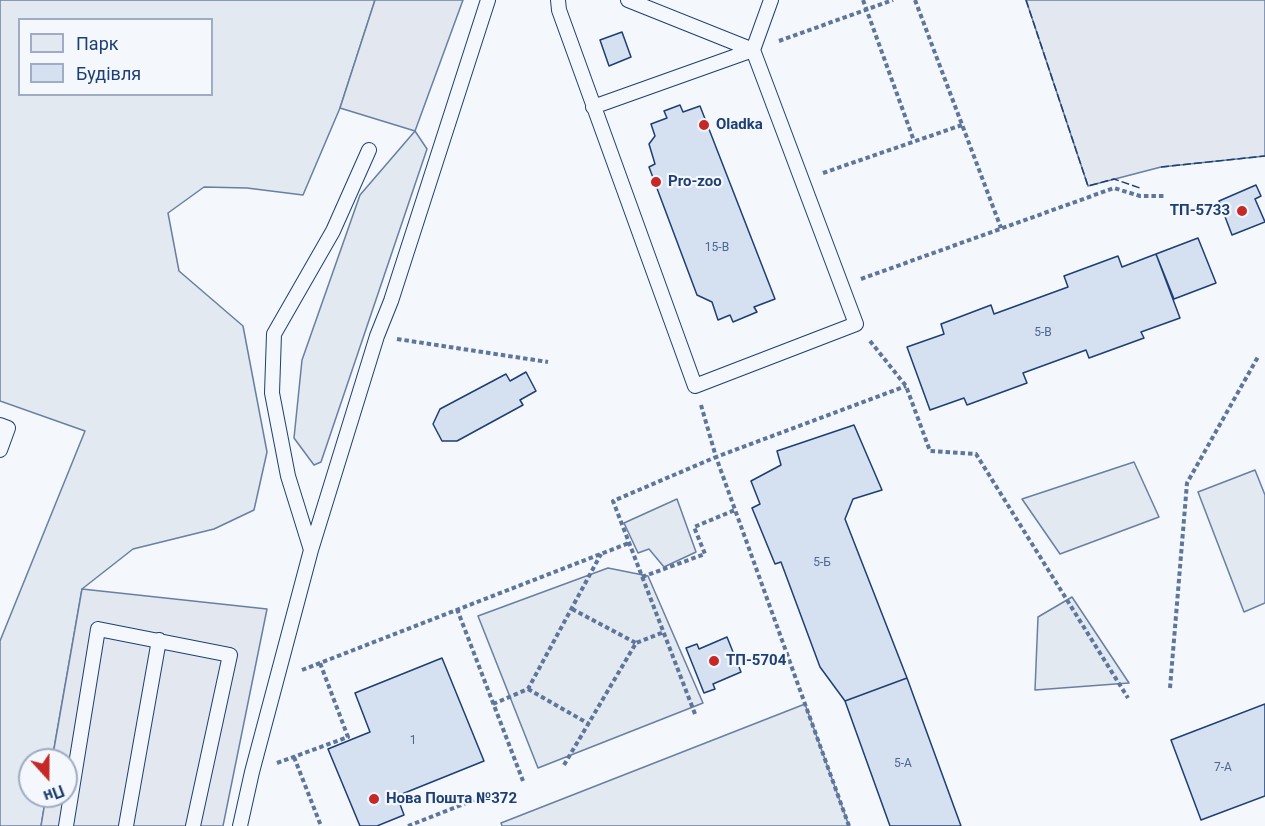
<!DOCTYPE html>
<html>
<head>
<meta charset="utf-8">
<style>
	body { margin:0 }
	#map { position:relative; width:1265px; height:826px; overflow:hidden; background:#f4f7fb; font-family:Roboto,sans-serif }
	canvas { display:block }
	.legend { position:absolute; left:18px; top:18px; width:195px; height:78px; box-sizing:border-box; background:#f4f7fb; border:2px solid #9eadc5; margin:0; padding:8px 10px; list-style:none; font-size:18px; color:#1d3f73 }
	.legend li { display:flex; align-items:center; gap:12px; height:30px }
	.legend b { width:30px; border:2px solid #9eadc5 }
	.north { position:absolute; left:18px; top:748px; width:60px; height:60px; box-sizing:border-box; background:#f4f7fb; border:2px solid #9eadc5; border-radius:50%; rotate:159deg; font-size:16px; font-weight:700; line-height:24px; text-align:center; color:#1d3f73 }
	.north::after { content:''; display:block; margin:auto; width:21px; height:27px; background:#c62828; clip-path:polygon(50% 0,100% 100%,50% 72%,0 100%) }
</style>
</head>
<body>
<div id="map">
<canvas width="1265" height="826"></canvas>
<ul class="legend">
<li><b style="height:16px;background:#e3e9f0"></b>Парк</li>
<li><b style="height:16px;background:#d5e0f0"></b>Будівля</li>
</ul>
<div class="north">Пн</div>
</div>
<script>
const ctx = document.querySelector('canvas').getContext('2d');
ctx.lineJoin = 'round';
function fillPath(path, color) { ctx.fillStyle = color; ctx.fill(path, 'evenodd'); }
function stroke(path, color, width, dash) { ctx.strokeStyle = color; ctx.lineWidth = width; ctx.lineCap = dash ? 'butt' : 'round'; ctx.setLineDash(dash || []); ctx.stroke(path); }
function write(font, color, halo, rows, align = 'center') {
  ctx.font = font + ' Roboto,sans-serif'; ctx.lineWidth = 4.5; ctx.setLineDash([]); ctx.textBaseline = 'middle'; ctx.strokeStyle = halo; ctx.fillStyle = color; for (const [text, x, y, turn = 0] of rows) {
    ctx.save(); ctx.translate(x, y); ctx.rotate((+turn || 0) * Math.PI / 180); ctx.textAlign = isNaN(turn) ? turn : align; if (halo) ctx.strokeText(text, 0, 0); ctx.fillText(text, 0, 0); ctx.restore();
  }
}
const green = new Path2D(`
	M0 0H375L340 108 303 195 247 188 204 187 168 213 179 271 243 326 267 452 254 510 214 529 133 549 82 589 52 760H30V796H46L41 826H0V641L85 431 0 401ZM20 20H212V94H20Z
	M415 131 427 149 321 462 314 465 294 438 302 360 360 195Z
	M1134 462 1159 517 1060 554 1022 499Z
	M1255 470 1265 495V603L1244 612 1198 492Z
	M677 499 696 552 664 567 649 549 638 553 624 523Z
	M608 568 648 576 703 703 538 768 478 616Z
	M1072 597 1129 683 1035 690 1038 617Z
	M805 704 849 826H502L501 823Z`);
fillPath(green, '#e3e9f0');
stroke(green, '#687fa3', 1.5);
const parking = new Path2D(`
	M375 0H463L415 131 340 108Z
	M1026 0H1265V156L1161 167 1088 186Z
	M82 589 267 609 223 826H41L46 796H66V760H52Z`);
fillPath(parking, '#e3e8f0');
stroke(parking, '#687fa3', 1.5);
const building = new Path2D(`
	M622 32 631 57 609 66 600 40Z
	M680 105 683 112 700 106 775 299 754 307 757 312 733 322 730 315 718 320 712 302 697 295 649 167 655 164 649 144 655 136 651 124 667 118 664 111Z
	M1256 185 1261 196 1255 199 1265 222 1232 235 1219 201Z
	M1198 238 1216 283 1174 299 1156 254Z
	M1156 254 1180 318 1141 332 1144 338 1089 358 1086 350 1023 373 1027 383 967 405 964 398 930 410 907 347 944 334 941 324 991 305 994 314 1068 287 1064 276 1118 256 1122 267Z
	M526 372 536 391 520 400 523 405 457 441H442L433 424 440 409 506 374 510 381Z
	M854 425 882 490 853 499 845 519 907 678 845 701 820 667 781 562 775 564 752 508 760 504 751 481 781 465 777 451Z
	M727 637 741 672 713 684 715 689 704 693 686 648 697 644 699 649Z
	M442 658 484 761 397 796 404 815 377 826H360L328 749 370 732 355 693Z
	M907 678 961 826H890L845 701Z
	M1265 704V796L1201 820 1171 740Z`);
fillPath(building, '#d5e0f0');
stroke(building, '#1d3f73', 1.5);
const lane = new Path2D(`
	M558 0 559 10 695 386 856 324 753 50 771 0
	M628 0 753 50
	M593 107 753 50
	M0 425 8 428 0 450
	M311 550 288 476 272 393 274 334 333 231 369 150
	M66 826 98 629 230 655 193 826
	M126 826 159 640
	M240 826 252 772 311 550 377 336 391 301 488 0`);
stroke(lane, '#1d3f73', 16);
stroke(new Path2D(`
	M863 0 914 141
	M915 0 1001 228
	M779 41 893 0
	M823 173 962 125
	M861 279 1114 188 1140 196H1164
	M397 339 548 362
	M870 341 906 386 930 451 976 454 1128 698
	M642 577 705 554 694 527 735 510
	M457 609 523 781
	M572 609 636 643
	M302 670 629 543
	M1170 688 1187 483 1259 355
	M528 689 589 724
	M493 704 528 689 601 554
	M695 714 613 501 716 457 701 405
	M294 757 321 826
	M277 763 348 737 320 663
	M564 765 636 643 664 632
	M408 826 474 800
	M849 826 716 457 906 386`), '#5e769c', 4, [4.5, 3]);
stroke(lane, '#f4f7fb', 14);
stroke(new Path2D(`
	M1026 0 1088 186 1114 179 1140 188
	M1161 167 1265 156`), '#1d3f73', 1.5, [8, 3]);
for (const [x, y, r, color] of [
	[704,125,6,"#c62828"],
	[656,182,6,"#c62828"],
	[1242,211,6,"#c62828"],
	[714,661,6,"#c62828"],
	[374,799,6,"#c62828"]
]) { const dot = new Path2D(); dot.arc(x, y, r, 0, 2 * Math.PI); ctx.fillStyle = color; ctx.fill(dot); stroke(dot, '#f4f7fb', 2); }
write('12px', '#4b6792', null, [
	["15-В",717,248],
	["5-В",1043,333],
	["5-Б",822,563],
	["1",413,741],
	["5-А",903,764],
	["7-А",1223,768]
]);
write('bold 15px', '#1d3f73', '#f4f7fb', [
	["Oladka",716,125],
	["Pro-zoo",668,182],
	["ТП-5733",1230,211,"right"],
	["ТП-5704",726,661],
	["Нова Пошта №372",386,799]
], 'left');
</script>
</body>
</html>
